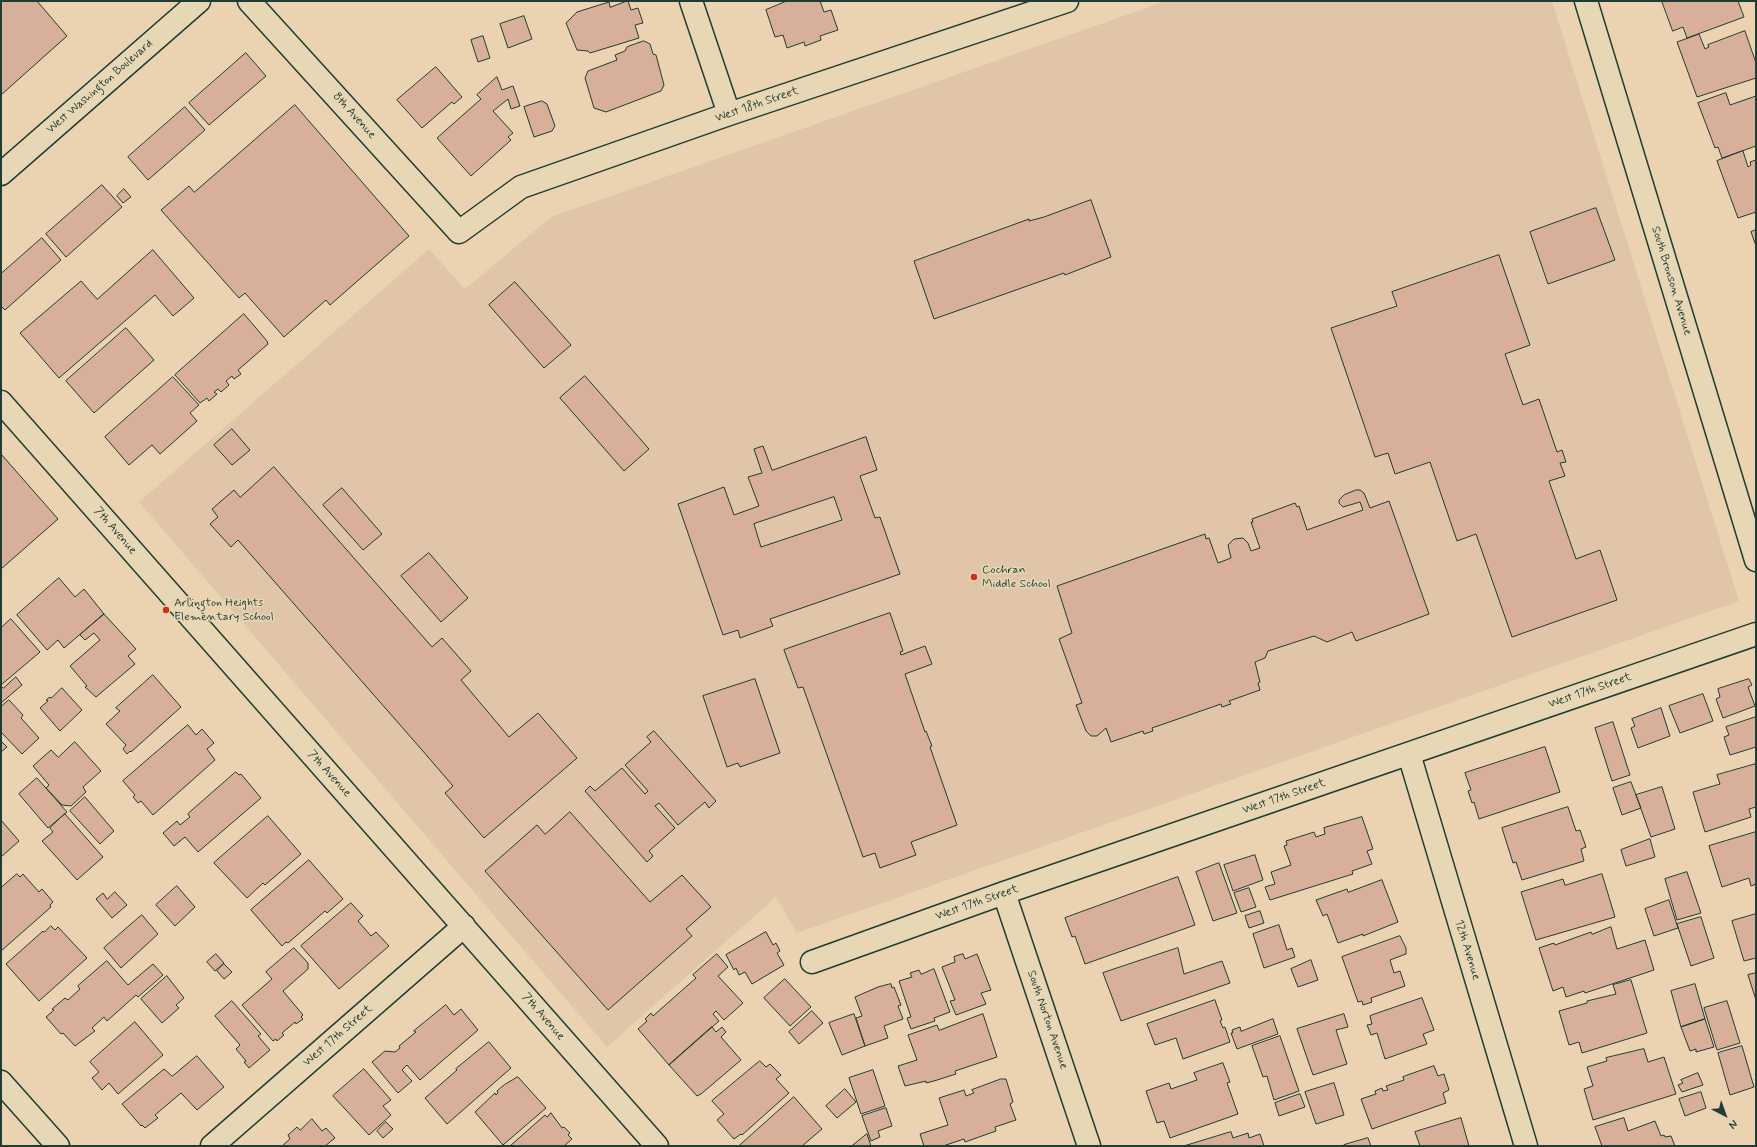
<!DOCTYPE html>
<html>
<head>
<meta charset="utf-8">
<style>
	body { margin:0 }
	#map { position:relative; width:1757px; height:1147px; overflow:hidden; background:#ebd3b2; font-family:Mynerve,sans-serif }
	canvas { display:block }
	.frame { position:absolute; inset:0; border:2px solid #1f3d34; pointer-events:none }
	.north { position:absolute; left:1705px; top:1095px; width:40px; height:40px; -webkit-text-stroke:3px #e8d7b4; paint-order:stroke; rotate:139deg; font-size:11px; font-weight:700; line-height:16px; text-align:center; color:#1f3d34 }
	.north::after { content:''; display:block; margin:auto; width:14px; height:18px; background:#1f3d34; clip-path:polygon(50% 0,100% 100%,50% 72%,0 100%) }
</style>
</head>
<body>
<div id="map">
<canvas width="1757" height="1147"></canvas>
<div class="frame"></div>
<div class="north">N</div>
</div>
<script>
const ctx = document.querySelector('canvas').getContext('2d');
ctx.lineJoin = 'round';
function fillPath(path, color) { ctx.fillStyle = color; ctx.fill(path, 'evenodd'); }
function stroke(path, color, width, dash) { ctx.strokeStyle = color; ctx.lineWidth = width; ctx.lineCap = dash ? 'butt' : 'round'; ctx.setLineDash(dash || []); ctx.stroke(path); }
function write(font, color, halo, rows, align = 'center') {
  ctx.font = font + ' Mynerve,sans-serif'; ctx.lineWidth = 3; ctx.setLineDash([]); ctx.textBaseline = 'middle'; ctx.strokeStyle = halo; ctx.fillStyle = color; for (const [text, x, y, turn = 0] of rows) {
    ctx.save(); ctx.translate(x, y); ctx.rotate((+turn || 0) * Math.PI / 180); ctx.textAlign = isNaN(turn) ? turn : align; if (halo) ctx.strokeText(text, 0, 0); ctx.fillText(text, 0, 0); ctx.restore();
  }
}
fillPath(new Path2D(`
	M1166 1H1552L1739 601 797 933 776 897 607 1047 139 502 429 249 465 289 551 217Z`), '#e1c5a8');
const building = new Path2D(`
	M1 1H37L67 36 1 95Z
	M628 1 631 10 638 8 643 23 635 25 639 38 590 53 588 51 577 50 566 23 577 12 609 2 610 7Z
	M787 1H820L824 12 831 10 838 30 820 36 821 40 805 46 804 42 787 48 783 35 775 37 766 10Z
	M1662 1H1738L1744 17 1687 38 1683 27 1673 31Z
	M524 16 532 39 508 48 500 24Z
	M1745 31 1756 63V78L1697 97 1677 42 1699 34 1705 49 1709 47 1708 45Z
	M483 36 490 58 478 62 471 40Z
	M644 41 650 44 653 54 656 55 664 85 661 91 606 112 594 108 585 78 588 71 617 60 615 55 625 51 627 47Z
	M246 53 266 76 209 125 189 103Z
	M436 67 462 97 454 104 452 102 422 128 397 100Z
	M497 77 502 90 513 86 520 106 511 109 508 99 493 111 513 133 508 137 511 140 471 176 437 138 481 99 477 95Z
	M1726 93 1730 105 1756 96V146L1722 158 1718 147 1715 148 1698 103Z
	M542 101 547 104 555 126 552 131 534 137 524 107Z
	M295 105 409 236 330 305 326 300 284 337 245 293 239 298 161 210 189 186 194 192Z
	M185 107 205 130 148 180 128 157Z
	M1743 151 1748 167 1751 165 1750 162 1756 160V212L1738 218 1717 161Z
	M102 185 122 207 66 257 46 234Z
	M124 189 131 197 123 203 117 196Z
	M1091 200 1111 257 1065 275 1064 273 934 319 914 261 1029 219V221L1044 217Z
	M1596 208 1615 260 1548 284 1530 232Z
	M1756 230V246L1751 232Z
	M42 238 61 260 5 310 1 306V274Z
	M153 250 194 298 173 316 155 295 59 378 20 333 81 281 97 299Z
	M1499 255 1530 345 1505 354 1523 405 1539 399 1557 452 1562 450 1566 462 1560 463 1565 476 1549 481 1576 559 1600 550 1617 600 1512 637 1476 534 1457 541 1430 462 1395 474 1388 453 1375 457 1331 328 1397 306 1392 292Z
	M515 282 571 345 544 368 489 305Z
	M244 314 267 341 268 344 238 370 241 374 234 379 232 376 226 381 229 385 221 392 218 389 214 392 217 394 209 401 207 398 200 403 175 375Z
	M126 328 154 360 94 413 66 381Z
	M585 376 649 449 624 471 560 398Z
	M173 377 199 405 190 413 197 421 160 454 152 445 129 465 105 437Z
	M232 429 250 450 232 465 214 445Z
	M866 437 877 470 860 476 875 518 880 517 900 574 770 619 773 626 740 638 738 630 723 635 678 504 724 487 734 515 759 506 748 477 762 473 754 449 763 446 772 470ZM834 497 842 520 761 547 754 524Z
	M1 454 58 519 1 569Z
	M274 467 432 647 442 638 471 671 461 680 509 737 538 713 577 758 484 838 445 793 453 786 422 750 238 540 231 547 210 524 218 517 212 509 234 490 240 497Z
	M342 488 382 534 363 550 323 505Z
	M1356 490H1360L1364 493 1370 508 1389 501 1429 614 1356 641 1352 632 1327 642 1314 636 1268 651 1265 658 1255 662 1260 682 1258 683 1260 690 1229 701 1231 704 1222 707 1221 704 1152 728 1153 731 1144 734 1143 731 1111 742 1106 728 1097 736H1091L1086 731 1076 705 1082 703 1059 639 1072 633 1057 586 1205 534 1206 539 1209 538 1218 563 1231 558 1228 545 1234 539 1243 538 1248 543 1251 551 1260 548 1251 522H1253L1252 519 1295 503 1297 507 1299 506 1307 530 1363 510 1360 502 1343 507 1339 503V500L1344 495Z
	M429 553 468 598 441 622 401 576Z
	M59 578 75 597 84 589 104 614 64 648 58 640 47 650 17 615Z
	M890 613 903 651 900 652 901 655 925 646 932 664 905 674 925 732 926 731 932 746 930 747 957 825 911 842 916 855 880 868 875 853 863 857 803 687 798 688 784 650Z
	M104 614 136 649 128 656 135 664 96 697 85 687 87 686 70 666 100 640 94 633 85 640 80 635Z
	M11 619 40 652 1 685V628Z
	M153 675 181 707 131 752 130 751 127 754 123 749 126 745 106 724 120 711 116 708Z
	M16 677 22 685 1 703V686L3 688Z
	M755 679 780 753 740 767 738 763 727 767 703 696Z
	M1749 679 1752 685 1748 687 1755 706 1723 718 1716 699 1720 697 1718 689Z
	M62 688 82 710 60 731 40 708 48 701 46 700 50 697 51 698Z
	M1703 694 1713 721 1680 733 1669 706Z
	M9 700 23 715 21 718 39 738 22 754 1 732V707Z
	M1661 708 1670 736 1638 748 1631 728 1635 726 1632 719Z
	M1756 717V747L1730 755 1724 737 1729 735 1726 727Z
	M1613 722 1630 775 1612 781 1595 728Z
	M188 725 196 735 202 729 214 743 207 749 215 760 153 815 141 801 138 803 133 797 135 795 123 781Z
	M654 731 716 801 709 808 705 802 678 825 659 803 655 806 675 828 649 851 653 856 647 862 585 791 590 786 595 791 622 768 645 794 648 791 625 765 651 742 647 737Z
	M1 741 7 747 1 752Z
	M75 742 101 771 83 787 86 792 71 806 62 805 46 788 49 785 33 766 51 750 58 757Z
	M1545 747 1560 792 1479 819 1474 802 1472 803 1468 791 1471 790 1465 773Z
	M1756 764V807L1749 809 1751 817 1705 832 1693 792 1720 784 1717 775Z
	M236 772 239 775 241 774 261 798 198 852 185 837 174 846 163 833 177 821 180 825 190 817 188 814Z
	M37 778 67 812 48 828 19 794Z
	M1631 782 1641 808 1622 815 1613 788Z
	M1662 787 1675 829 1651 837 1636 795Z
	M85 797 114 831 100 844 70 811Z
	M1568 807 1576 831 1580 830 1586 847 1581 849 1584 861 1522 880 1516 862 1513 863 1502 828Z
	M570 812 650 902 682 875 711 907 686 929 692 936 608 1010 485 871 537 825 545 834Z
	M65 814 103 857 77 880 42 841 53 832 50 828Z
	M268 816 301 854 265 885 263 883 247 898 214 863Z
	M1362 817 1373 849 1367 851 1372 864 1352 871 1353 874 1270 900 1265 887 1275 884 1271 872 1291 865 1284 846 1287 845 1286 841 1314 832 1316 837 1325 834 1324 828Z
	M1 820 19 841 1 857Z
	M1756 832V884L1751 886 1749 878 1722 887 1709 846Z
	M1650 839 1655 857 1626 866 1621 850Z
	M1255 855 1263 880 1233 891 1224 865Z
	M309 860 343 899 327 913 325 911 288 943 286 942 282 946 251 910Z
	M1219 863 1237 913 1213 921 1196 872Z
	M1687 872 1701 913 1677 920 1665 879Z
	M17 874 20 877 23 874 39 892 42 889 53 902 50 905 51 907 1 951V888Z
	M1602 874 1615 917 1536 940 1521 892 1563 879 1565 885Z
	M1178 877 1195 925 1085 964 1075 936 1072 937 1065 918Z
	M1382 880 1398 922 1363 936V934L1338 943 1327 914 1323 916 1316 900 1347 889 1348 892Z
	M177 886 195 907 175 926 156 905Z
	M1249 888 1256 907 1241 912 1234 893Z
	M115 892 127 905 112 918 96 899 103 893 107 899Z
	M1669 900 1678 928 1654 936 1645 909Z
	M351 903 363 916 358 921 371 936 376 932 389 946 339 989 301 946Z
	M1260 911 1264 923 1249 928 1245 916Z
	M1756 914V958L1744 961 1732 921Z
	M142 915 158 934 121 968 104 948Z
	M1701 917 1714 958 1691 966 1677 924Z
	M1279 925 1287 950 1292 948 1295 957 1264 968 1253 934Z
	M51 926 55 930 58 927 87 958 39 1001 6 964 43 931 44 932Z
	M1611 927 1617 949 1645 940 1654 970 1585 993 1584 991 1566 997 1563 987 1553 991 1539 948 1554 943 1555 945 1591 932 1592 934Z
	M766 932 773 945 776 943 780 951 777 953 784 965 752 984 745 972 739 975 736 968 734 970 726 955Z
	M1400 936 1406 948V954L1390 960 1394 973 1400 971 1405 986 1371 998 1372 1002 1363 1005 1362 1001 1358 1002 1342 957Z
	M294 948 308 963V969L283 991 303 1015 301 1017 303 1019 296 1024 295 1022 282 1033 284 1035 277 1041 276 1039 273 1041 242 1005 272 979 266 972Z
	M1178 948 1184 974 1222 961 1230 983 1121 1021 1103 973Z
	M216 954 224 963 215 971 207 962Z
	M717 954 728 967 718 976 743 1003 724 1020 716 1011 713 1014 719 1021 669 1065 638 1029 647 1021 645 1019 651 1013 653 1016 696 978 693 975Z
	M963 954 965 959 977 954 991 990 981 993 986 1004 956 1015 950 1001 955 1000 942 967 955 962 954 957Z
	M1311 960 1318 980 1298 987 1291 969Z
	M107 961 128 985 153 964 163 975 138 997 136 995 107 1021 104 1017 92 1028 95 1031 75 1046 63 1033 61 1034 46 1017 54 1010 52 1009 65 998 68 1000 80 989 78 986Z
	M224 964 232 972 224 979 217 971Z
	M934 969 950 1012 934 1018 935 1021 911 1029 907 1018 911 1017 899 981 912 977 910 973 919 970 921 974Z
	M1756 973V1000L1748 975Z
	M167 976 184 998 176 1005 179 1008 162 1023 141 999Z
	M785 979 811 1007 790 1026 764 998Z
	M1631 980 1647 1033 1582 1053 1579 1042 1569 1045 1559 1011 1587 1003V1001L1616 994 1613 985Z
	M891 984 892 988 894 987 901 1005 898 1006 903 1019 884 1026 888 1038 865 1046 856 1018 862 1016 855 997 878 987Z
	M1695 984 1705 1019 1681 1027 1671 991Z
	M1422 998 1434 1030 1423 1034 1427 1044 1385 1059 1377 1033 1371 1035 1367 1025 1372 1024 1370 1016Z
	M1215 1000 1222 1020 1220 1021 1223 1028 1225 1027 1230 1042 1183 1059 1176 1038 1155 1045 1147 1024Z
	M232 1001 261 1034 258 1036 270 1050 249 1068 244 1062 246 1061 236 1049 240 1045 215 1016Z
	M1727 1001 1740 1043 1717 1050 1704 1008Z
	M446 1005 454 1015 461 1009 478 1030 420 1080 407 1065 402 1070 412 1081 398 1093 372 1062 385 1051 395 1052 400 1048 399 1046 416 1032 414 1031Z
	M812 1011 823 1023 799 1044 789 1032Z
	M854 1014 865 1046 842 1055 829 1023Z
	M983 1014 997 1057 955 1071 956 1074 934 1081 926 1083V1081L905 1086 898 1066 917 1060 908 1035 937 1025 939 1030Z
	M1344 1014 1348 1027 1336 1030 1347 1064 1313 1075 1297 1029Z
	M1273 1019 1278 1034 1237 1049 1231 1033H1233L1232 1030 1240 1027 1241 1031Z
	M1705 1019 1714 1047 1696 1052V1049L1690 1051 1681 1027Z
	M135 1022 163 1055 118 1094 109 1083 102 1090 92 1078 99 1072 90 1062Z
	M712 1027 716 1032 722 1027 726 1032 721 1037 741 1060 701 1094 697 1096 669 1065Z
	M1280 1036 1299 1091 1274 1100 1267 1076 1263 1077 1252 1046Z
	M489 1042 511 1068 447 1124 425 1098 457 1070 456 1069Z
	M1742 1046 1754 1087 1730 1095 1718 1053Z
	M1644 1049 1648 1062 1664 1057 1676 1094 1593 1120 1584 1089 1593 1086 1587 1067 1607 1061 1606 1058Z
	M197 1056 224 1087 197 1110 181 1093 155 1115 158 1118 145 1128 142 1125 141 1126 122 1104 164 1069 172 1076Z
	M760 1061 766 1067 770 1064 781 1075 776 1079 789 1093 742 1135 741 1134 734 1139 717 1120 724 1114 712 1101Z
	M1223 1063 1230 1082 1227 1083 1238 1114 1170 1138 1164 1121 1157 1123 1146 1091 1169 1083 1171 1089 1197 1080 1194 1073Z
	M1434 1066 1438 1076 1444 1074 1449 1090 1443 1093 1446 1103 1372 1129 1361 1099 1376 1094 1375 1091 1382 1088 1383 1091 1388 1090 1386 1086 1404 1080 1403 1077Z
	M364 1069 391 1100 383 1106 391 1115 369 1135 333 1096Z
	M873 1070 885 1106 861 1114 849 1078Z
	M1698 1073 1703 1085 1682 1092 1678 1085 1683 1083 1681 1080Z
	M518 1077 546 1108 503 1145 475 1112 495 1093 496 1095 498 1093 497 1091 504 1085Z
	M1001 1079H1006L1013 1102 1010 1104 1016 1120 995 1127 996 1131 965 1142 964 1139 943 1146H924L920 1134 948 1125 939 1098 964 1090 966 1096 974 1093 972 1090Z
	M1334 1083 1344 1115 1316 1124 1305 1092Z
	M845 1089 856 1102 837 1118 826 1106Z
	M1701 1092 1706 1108 1685 1116 1679 1099Z
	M1300 1094 1305 1107 1279 1116 1275 1103Z
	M794 1097 822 1129 802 1146H739Z
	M886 1108 892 1126 878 1131 880 1137 871 1141 862 1116Z
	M551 1113 562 1128 564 1127 570 1133 568 1135 572 1139 564 1146H510L545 1115 547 1117Z
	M1461 1118 1469 1146H1420L1415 1132Z
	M1624 1118 1628 1131 1655 1121 1661 1136 1664 1135 1665 1137 1671 1136 1675 1146H1602L1595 1127Z
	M312 1119 322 1131 326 1128 335 1138 325 1146H282L290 1139 288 1135 297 1127 300 1130Z
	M386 1122 393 1129 383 1138 377 1131Z
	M1231 1132 1233 1138 1248 1133 1249 1138 1260 1134 1264 1146H1184Z
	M867 1134 871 1146H852Z
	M1368 1138 1371 1146H1344V1145Z`);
fillPath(building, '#d8af98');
stroke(building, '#1f3d34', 1);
const street = new Path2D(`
	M249 1 459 232 521 187 729 114 1067 1
	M691 1 729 114
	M1 402 657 1146
	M1409 754 1526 1146
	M1004 893 1089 1146
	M812 962 1004 893 1756 634
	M1 1082 58 1146
	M212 1146 464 926`);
const secondary = new Path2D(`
	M1586 1 1756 560
	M1 174 199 1`);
stroke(street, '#1f3d34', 25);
stroke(secondary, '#1f3d34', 25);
stroke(street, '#e8d7b4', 22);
stroke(secondary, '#e8d7b4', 22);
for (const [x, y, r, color] of [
	[974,577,4,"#c8321e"],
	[166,610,4,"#c8321e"]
]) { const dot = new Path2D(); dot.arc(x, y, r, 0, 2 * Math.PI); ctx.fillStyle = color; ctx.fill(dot); stroke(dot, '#e8d7b4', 1.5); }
write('12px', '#1f3d34', '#e8d7b4', [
	["West Washington Boulevard",100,87,-41],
	["West 18th Street",757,105,-19],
	["8th Avenue",354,116,48],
	["South Bronson Avenue",1671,281,73],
	["7th Avenue",115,531,49],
	["West 17th Street",1590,691,-19],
	["7th Avenue",329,774,48],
	["West 17th Street",1284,797,-19],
	["West 17th Street",977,903,-19],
	["12th Avenue",1467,950,73],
	["7th Avenue",543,1017,49],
	["South Norton Avenue",1047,1020,71],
	["West 17th Street",338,1036,-41]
]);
write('12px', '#1f3d34', '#e8d7b4', [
	["Cochran",982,570],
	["Middle School",982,584],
	["Arlington Heights",174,603],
	["Elementary School",174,617]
], 'left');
</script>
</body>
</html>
